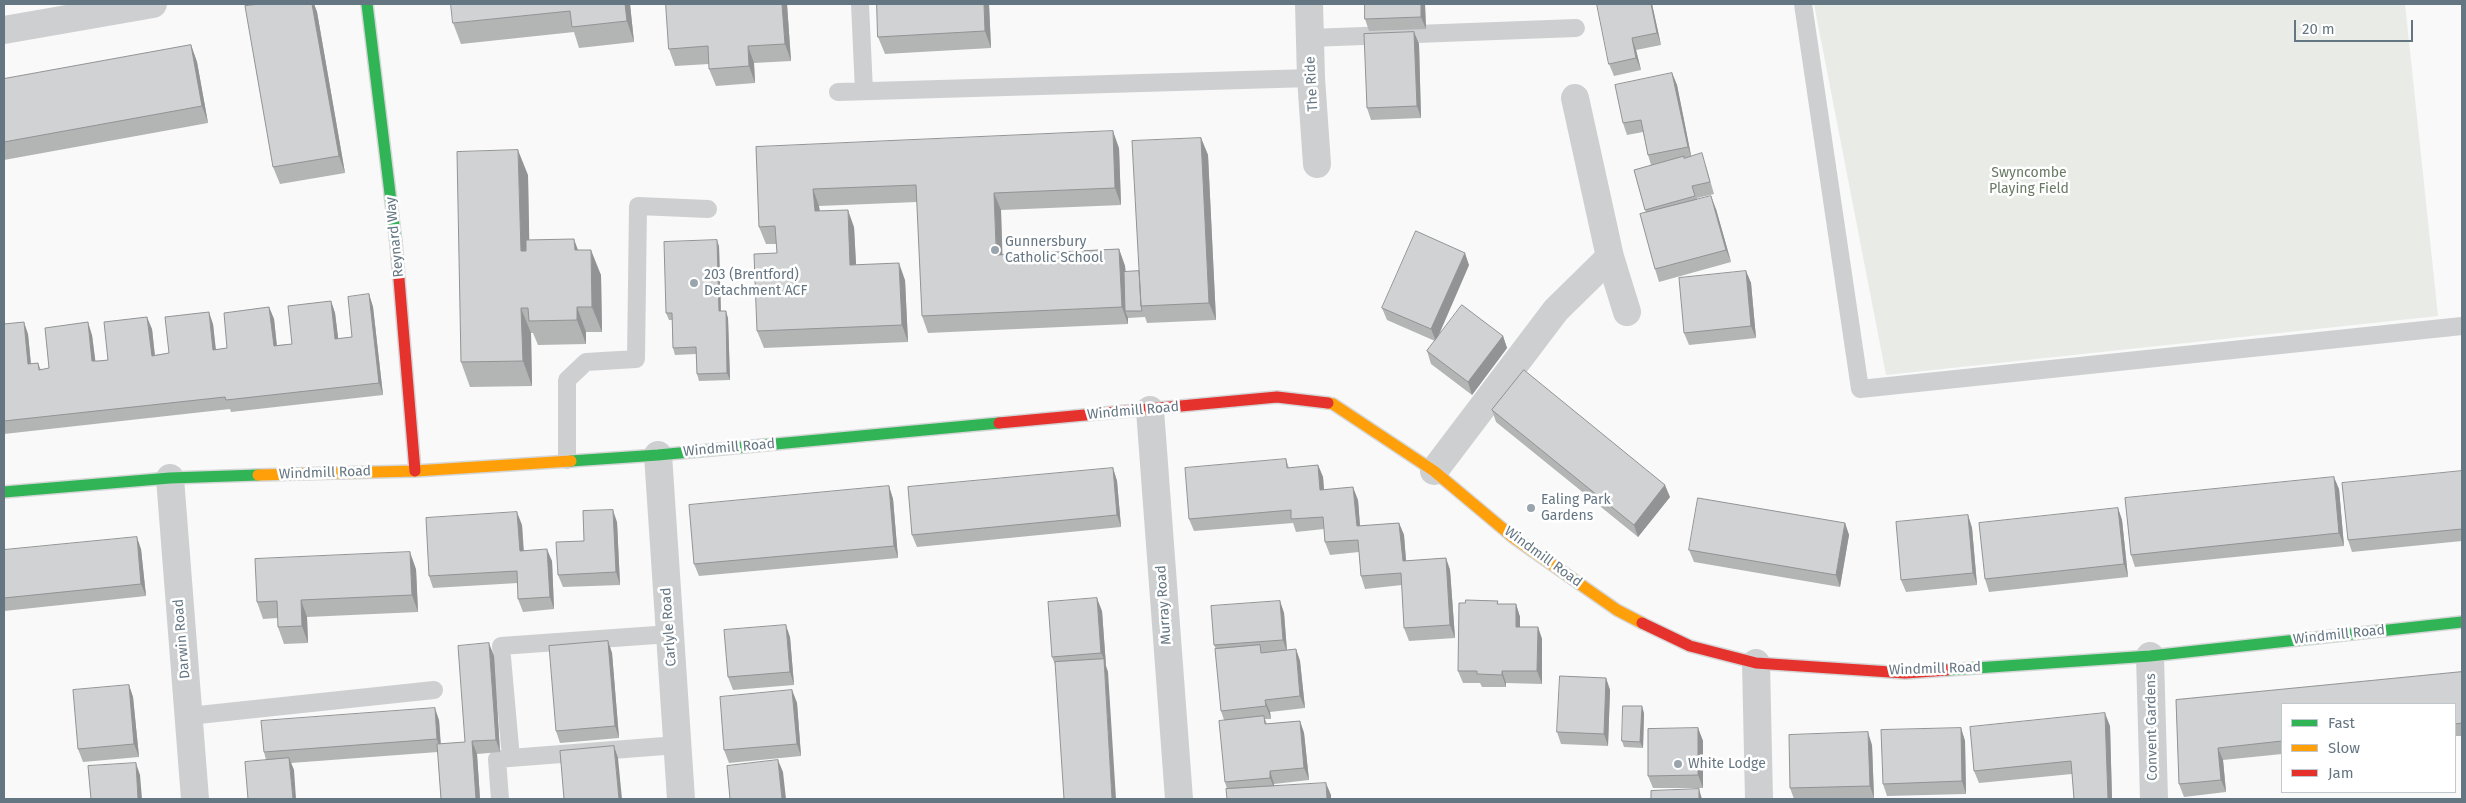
<!DOCTYPE html>
<html>
<head>
<meta charset="utf-8">
<style>
	body { margin:0 }
	#map { position:relative; width:2466px; height:803px; overflow:hidden; background:#f9f9f9; font-family:"Fira Sans",sans-serif }
	canvas { display:block }
	.frame { position:absolute; inset:0; border:5px solid #657683; pointer-events:none }
	.legend { position:absolute; left:2281px; top:703px; width:175px; height:90px; box-sizing:border-box; background:#fff; border:1px solid #c1c8cd; margin:0; padding:6px 9px; list-style:none; font-size:15px; color:#657683 }
	.legend li { display:flex; align-items:center; gap:10px; height:25px }
	.legend b { width:25px; border:1px solid #c1c8cd }
	.scale { position:absolute; left:2294px; top:20px; width:119px; height:22px; box-sizing:border-box; border:2px solid #657683; border-top:0; padding-left:6px; font-size:15px; line-height:18px; white-space:nowrap; color:#657683; -webkit-text-stroke:4px #fff; paint-order:stroke }
</style>
</head>
<body>
<div id="map">
<canvas width="2466" height="803"></canvas>
<div class="frame"></div>
<ul class="legend">
<li><b style="height:6px;background:#30b455"></b>Fast</li>
<li><b style="height:6px;background:#ff9f0a"></b>Slow</li>
<li><b style="height:6px;background:#e5322d"></b>Jam</li>
</ul>
<div class="scale">20 m</div>
</div>
<script>
const ctx = document.querySelector('canvas').getContext('2d');
ctx.lineJoin = 'round';
function fillPath(path, color) { ctx.fillStyle = color; ctx.fill(path, 'evenodd'); }
function stroke(path, color, width, dash) { ctx.strokeStyle = color; ctx.lineWidth = width; ctx.lineCap = dash ? 'butt' : 'round'; ctx.setLineDash(dash || []); ctx.stroke(path); }
function write(font, color, halo, rows, align = 'center') {
  ctx.font = font + ' "Fira Sans",sans-serif'; ctx.lineWidth = 5; ctx.setLineDash([]); ctx.textBaseline = 'middle'; ctx.strokeStyle = halo; ctx.fillStyle = color; for (const [text, x, y, turn = 0] of rows) {
    ctx.save(); ctx.translate(x, y); ctx.rotate((+turn || 0) * Math.PI / 180); ctx.textAlign = isNaN(turn) ? turn : align; if (halo) ctx.strokeText(text, 0, 0); ctx.fillText(text, 0, 0); ctx.restore();
  }
}
fillPath(new Path2D(`
	M1814 4H2405L2438 316 1886 375Z`), '#e8ebe6');
const fast = new Path2D(`
	M367 4 396 243
	M571 461 658 455 999 423
	M4 492 170 478 258 475
	M1947 670 2150 656 2462 622`);
const slow = new Path2D(`
	M1328 403 1333 404 1434 471 1514 538 1617 610 1642 623
	M258 475 415 471 571 461`);
const jam = new Path2D(`
	M396 243 415 471
	M999 423 1277 397 1328 403
	M1642 623 1690 646 1756 663 1905 673 1947 670`);
stroke(fast, '#d5d6d7', 14);
stroke(slow, '#d5d6d7', 14);
stroke(jam, '#d5d6d7', 14);
stroke(new Path2D(`
	M860 4 864 91
	M1803 4 1860 389 2462 326
	M1310 38 1576 28
	M838 92 1311 78
	M567 460V380L586 362 636 359 638 206 708 209
	M189 716 434 690
	M510 747 501 646 670 634
	M500 799 497 759 677 745`), '#cecfd0', 18);
stroke(new Path2D(`
	M1309 4 1311 78 1317 164
	M4 30 153 4
	M1575 98 1610 257
	M1150 410 1179 799
	M658 455 681 799
	M1434 471 1556 310 1610 257 1627 312
	M170 478 195 799
	M2150 656 2154 799
	M1756 663 1759 799`), '#cecfd0', 28);
stroke(fast, '#30b455', 11);
stroke(slow, '#ff9f0a', 11);
stroke(jam, '#e5322d', 11);
fillPath(new Path2D(`
	M260 4H314L317 12 345 173 280 184 273 167Z
	M630 4 634 42 579 48 574 32 461 44 453 23Z
	M666 4H787L791 61 754 63 755 83 716 86 709 69V64L675 66 669 49Z
	M877 4H989L991 48 885 54 878 37Z
	M1425 4 1426 29 1369 31 1365 19Z
	M1652 4 1661 45 1636 50 1641 70 1614 76 1609 64Z
	M1414 32 1419 44 1421 118 1371 120 1367 108Z
	M191 45 197 62 208 123 4 160V79Z
	M1672 73 1677 85 1691 156 1706 166 1714 194 1697 198V200L1716 209 1731 262 1659 282 1655 269 1646 213 1634 170 1651 165 1648 155 1643 132 1627 135 1623 123Z
	M1201 138 1208 155 1216 320 1147 323 1145 317 1128 318V324L928 333 922 316 917 202 819 206 820 211 854 227 856 265 905 280 908 342 764 348 757 331 777 253 776 244H766L759 227 756 147 1119 148 1121 205 1001 210 1002 254 1119 249 1125 266 1126 272 1139 271Z
	M528 175 529 240 579 250 601 275 602 332H586V344L538 345 533 333H531L532 386 470 387 461 362Z
	M719 246 721 311 728 318 730 380 699 381 697 374 696 354 675 355 673 348 672 320H669L666 313Z
	M1469 265 1438 337 1503 336 1507 348 1472 395 1431 364 1427 351 1435 341 1387 320 1382 308Z
	M1746 271 1751 283 1756 338 1689 345 1684 333Z
	M369 294 373 307 383 395 231 412 230 409 4 434V324L28 334 31 364 38 363 41 370 49 368 92 335 95 361 108 360 152 329 155 355 169 353 213 324 216 350 227 348 269 307 274 319 277 345 292 344 331 301 335 313 338 339 352 337Z
	M1492 410 1670 497 1638 537 1496 422Z
	M1286 459 1289 468 1318 465 1323 477 1324 490 1358 500 1360 526 1399 523 1404 535 1406 561 1446 558 1450 570 1455 638 1409 641 1404 628 1402 585 1365 589 1361 576 1359 552 1330 555 1325 542 1324 529 1296 532 1293 523 1194 531 1189 519Z
	M1113 468 1117 481 1121 527 917 547 912 535Z
	M2462 471V541L2352 552 2348 540Z
	M889 486 893 499 898 558 699 576 694 564Z
	M2339 489 2344 546 2135 567 2131 555Z
	M2118 508 2122 520 2128 577 1989 592 1985 579Z
	M1968 515 1972 528 1977 585 1906 592 1901 580Z
	M617 522 620 585 563 587 558 575 584 541Z
	M1845 523 1849 535 1840 587 1694 562 1689 550Z
	M522 525 524 550 552 561 554 609 523 612 518 599V583L433 588 429 576Z
	M141 549 146 596 4 611V550Z
	M416 569 418 612 307 617 308 643 284 644 278 627V618L263 619 257 602Z
	M1280 601 1284 613 1287 650 1296 649 1300 661 1305 708 1270 712 1271 719H1265L1267 724 1300 721 1304 733 1309 780 1274 784V786L1331 795V799H1227V789L1225 782 1224 720 1221 711 1216 649 1214 645Z
	M1499 604H1516L1520 617V627H1538L1542 639V684L1506 683V687H1482L1480 683H1463L1458 671Z
	M1102 611 1106 666 1108 672 1056 667 1052 657Z
	M790 637 794 685 733 690 728 677Z
	M608 641 612 653 619 738 560 743 556 731Z
	M494 656 500 752 477 754 480 799H441L438 752 291 763 294 770 266 760 264 752 439 720 441 744 465 742Z
	M2462 672V736H2455V704H2282V754L2223 760 2226 792 2184 797 2179 784 2176 700Z
	M1606 678 1610 690 1608 746 1561 744 1557 732Z
	M129 685 133 697 139 757 83 762 78 749Z
	M792 690 797 703 801 756 729 763 724 750Z
	M1644 713 1643 748 1624 747 1622 741Z
	M2110 726 2112 799H2074L2072 774 1979 783 1974 771Z
	M1698 728 1703 741V788H1653L1648 776Z
	M1961 728 1965 741 1966 794 1887 796 1883 784Z
	M1872 745 1874 798 1794 799 1790 788Z`), '#b3b5b5');
fillPath(new Path2D(`
	M312 4H314L317 12 345 173 339 156Z
	M625 4H630L634 42 627 21Z
	M782 4H787L791 61 785 44Z
	M984 4H989L991 48 985 31Z
	M1421 4H1425L1426 29 1421 17Z
	M1651 4H1652L1661 45 1657 33Z
	M1414 32 1419 44 1421 118 1417 106Z
	M1632 38 1636 50 1641 70 1636 58Z
	M191 45 197 62 208 123 202 106Z
	M748 46 754 63 755 83 749 66Z
	M1672 73 1677 85 1692 160 1688 147Z
	M1113 131 1119 148 1121 205 1115 188Z
	M1201 138 1208 155 1216 320 1209 303Z
	M518 150 528 175 530 276 521 251Z
	M813 189 819 206 821 228 815 211Z
	M994 193 1001 210 1003 272 997 255Z
	M1711 196 1716 209 1731 262 1726 250Z
	M848 210 854 227 857 282 850 265Z
	M574 239 583 264 575 250Z
	M717 240 719 246 721 318 719 311Z
	M1119 249 1125 266 1127 311H1125L1128 318V324L1122 307Z
	M591 250 601 275 602 332 592 307Z
	M1465 253 1469 265 1436 341 1431 329Z
	M899 263 905 280 908 342 902 325Z
	M1746 271 1751 283 1756 338 1751 326Z
	M369 294 373 307 383 395 379 383Z
	M331 301 335 313 340 352 335 339Z
	M269 307 274 319 278 358 274 346Z
	M577 307 586 332V344L577 320Z
	M521 308 531 333 532 386 523 361Z
	M726 311 728 318 730 380 727 373Z
	M209 312 213 324 217 362 213 350Z
	M147 317 152 329 156 368 152 356Z
	M24 322 28 334 32 376 28 364Z
	M88 322 92 335 97 373 92 361Z
	M1503 336 1507 348 1472 395 1468 382Z
	M1318 465 1323 477 1325 503 1320 490Z
	M1113 468 1117 481 1121 527 1117 515Z
	M2334 477 2339 489 2344 546 2339 533Z
	M1665 485 1670 497 1638 537 1634 525Z
	M889 486 893 499 898 558 894 546Z
	M1353 487 1358 500 1361 539 1357 526Z
	M2118 508 2122 520 2128 577 2124 564Z
	M613 510 617 522 620 585 616 572Z
	M517 512 522 525 524 563 520 551Z
	M1968 515 1972 528 1977 585 1973 573Z
	M1399 523 1404 535 1407 573 1403 561Z
	M1845 523 1849 535 1840 587 1836 575Z
	M137 537 141 549 146 596 141 584Z
	M547 549 552 561 554 609 550 597Z
	M410 552 416 569 418 612 412 595Z
	M1446 558 1450 570 1455 638 1450 625Z
	M1097 598 1102 611 1106 666 1108 672 1116 799H1112L1104 659 1101 653Z
	M301 600 307 617 308 643 302 626Z
	M1280 601 1284 613 1287 652 1283 640Z
	M1516 604 1520 617V639L1516 627Z
	M786 625 790 637 794 685 790 672Z
	M1538 627 1542 639V684L1537 671Z
	M608 641 612 653 619 738 615 726Z
	M489 643 494 656 500 752 496 740Z
	M1296 649 1300 661 1305 708 1300 696Z
	M1502 671 1506 683V687L1502 675Z
	M1606 678 1610 690 1608 746 1604 734Z
	M129 685 133 697 139 757 134 744Z
	M792 690 797 703 801 756 797 744Z
	M1265 700 1270 712 1271 719 1266 706Z
	M1642 706 1644 713 1643 748 1640 742Z
	M435 708 439 720 441 752 437 739Z
	M2105 713 2110 726 2112 799H2108Z
	M1300 721 1304 733 1309 780 1304 768Z
	M1698 728 1703 741V788L1698 775Z
	M1961 728 1965 741 1966 794 1962 781Z
	M1868 732 1872 745 1874 798 1870 786Z
	M472 741 477 754 480 799H476Z
	M614 746 618 758 622 799H619Z
	M2218 748 2223 760 2226 792 2221 780Z
	M289 758 294 770 296 799H293Z
	M778 760 783 772 786 799H782Z
	M136 763 140 775 142 799H138Z
	M1270 771 1274 784 1275 790 1270 778Z
	M1326 783 1331 795V799H1327Z
	M1699 789 1702 799H1699Z`), '#929394');
const building = new Path2D(`
	M260 4H312L339 156 273 167 245 6Z
	M451 4H625L627 21 572 27 570 11 453 23Z
	M666 4H782L785 44 748 46 749 66 709 69 708 46 669 49Z
	M877 4H984L985 31 878 37Z
	M1365 4H1421V17L1365 19Z
	M1597 4H1651L1657 33 1632 38 1636 58 1609 64Z
	M1414 32 1417 106 1367 108 1364 34Z
	M191 45 202 106 4 142V79Z
	M1672 73 1688 147 1648 155 1641 120 1623 123 1615 85Z
	M1113 131 1115 188 994 193 996 246 997 255 1119 249 1122 307 922 316 916 185 813 189 815 211 848 210 850 265 899 263 902 325 757 331 754 254 777 253 775 226 759 227 756 147Z
	M1201 138 1209 303 1141 306 1132 141Z
	M518 150 521 251H526V240L574 239 575 250H591L592 307H577V320L529 321 528 308H521L523 361 461 362 457 152Z
	M1702 153 1710 182 1692 186 1695 196 1645 210 1634 170 1684 156V158Z
	M1711 196 1726 250 1655 269 1640 214Z
	M1416 231 1465 253 1431 329 1382 308Z
	M717 240 719 311H726L727 373 697 374 696 347 673 348 672 313H666L664 242Z
	M1139 271 1141 306 1142 311H1125L1124 272Z
	M1746 271 1751 326 1684 333 1679 278Z
	M369 294 379 383 226 400 225 397 4 421V324L24 322 28 364 38 363 39 370 49 368 45 328 88 322 92 361H99L108 360 104 322 147 317 152 356 169 353 165 317 209 312 213 350 227 348 224 313 269 307 274 346 292 344 288 306 331 301 335 339 352 337 348 297Z
	M1462 305 1503 336 1468 382 1427 351Z
	M1524 370 1665 485 1634 525 1492 410Z
	M1286 459 1287 468 1318 465 1320 490 1353 487 1357 526 1399 523 1403 561 1446 558 1450 625 1404 628 1401 573 1361 576 1358 540 1325 542 1323 517 1291 519V510L1189 519 1185 468Z
	M1113 468 1117 515 912 535 908 487Z
	M2462 471V529L2348 540 2342 483Z
	M2334 477 2339 533 2131 555 2125 498Z
	M889 486 894 546 694 564 689 505Z
	M1698 498 1845 523 1836 575 1689 550Z
	M2118 508 2124 564 1985 579 1979 523Z
	M613 510 616 572 558 575 556 542 584 541 583 511Z
	M517 512 520 551 547 549 550 597 518 599 517 571 429 576 426 518Z
	M1968 515 1973 573 1901 580 1896 522Z
	M137 537 141 584 4 598V550Z
	M410 552 412 595 301 600 302 626 278 627 277 601 257 602 255 559Z
	M1097 598 1101 653 1052 657 1048 602Z
	M1466 600 1498 601 1497 604H1516V627H1538L1537 671H1502V675L1477 674V671H1458L1459 603H1465Z
	M1280 601 1283 640 1214 645 1211 606Z
	M786 625 790 672 728 677 724 630Z
	M608 641 615 726 556 731 549 646Z
	M489 643 496 740 472 741 476 799H441L437 744 465 742 458 646Z
	M1260 645 1261 653 1296 649 1300 696 1265 700 1266 706 1221 711 1215 649Z
	M1104 659 1112 799H1064L1055 662Z
	M2462 672V723L2455 724V704H2282V741L2218 748 2221 780 2179 784 2176 700Z
	M1560 676 1606 678 1604 734 1557 732Z
	M129 685 134 744 78 749 73 690Z
	M792 690 797 744 724 750 720 697Z
	M1623 706H1642L1640 742 1622 741Z
	M435 708 437 739 264 752 261 721Z
	M2105 713 2108 799H2074L2071 761 1974 771 1970 727Z
	M1264 716 1265 724 1300 721 1304 768 1270 771V778L1225 782 1219 721Z
	M1698 728V775L1648 776V729Z
	M1961 728 1962 781 1883 784 1881 730Z
	M1868 732 1870 786 1790 788 1789 735Z
	M614 746 619 799H564L560 751Z
	M289 758 293 799H248L245 762Z
	M778 760 782 799H730L727 766Z
	M136 763 138 799H91L88 766Z
	M1326 783 1327 799H1227L1226 789Z
	M1699 789V799H1651V791Z`);
fillPath(building, '#d0d2d3');
stroke(building, '#929394', 1);
for (const [x, y, r, color] of [
	[995,250,5,"#99a4ac"],
	[694,283,5,"#99a4ac"],
	[1531,508,5,"#99a4ac"],
	[1678,764,5,"#99a4ac"]
]) { const dot = new Path2D(); dot.arc(x, y, r, 0, 2 * Math.PI); ctx.fillStyle = color; ctx.fill(dot); stroke(dot, '#fff', 2); }
write('14px', '#657683', '#fff', [
	["The Ride",1312,84,-93],
	["Reynard Way",395,237,-96],
	["Windmill Road",1133,411,-5],
	["Windmill Road",729,448,-5],
	["Windmill Road",325,473,-2],
	["Windmill Road",1543,557,36],
	["Murray Road",1164,605,-94],
	["Carlyle Road",669,627,-94],
	["Windmill Road",2339,635,-6],
	["Darwin Road",182,639,-95],
	["Windmill Road",1935,669,-2],
	["Convent Gardens",2152,727,-91]
]);
write('14px', '#687a64', '#fff', [
	["Swyncombe",2029,173],
	["Playing Field",2029,189]
]);
write('14px', '#657683', '#fff', [
	["Gunnersbury",1005,242],
	["Catholic School",1005,258],
	["203 (Brentford)",704,275],
	["Detachment ACF",704,291],
	["Ealing Park",1541,500],
	["Gardens",1541,516],
	["White Lodge",1688,764]
], 'left');
</script>
</body>
</html>
